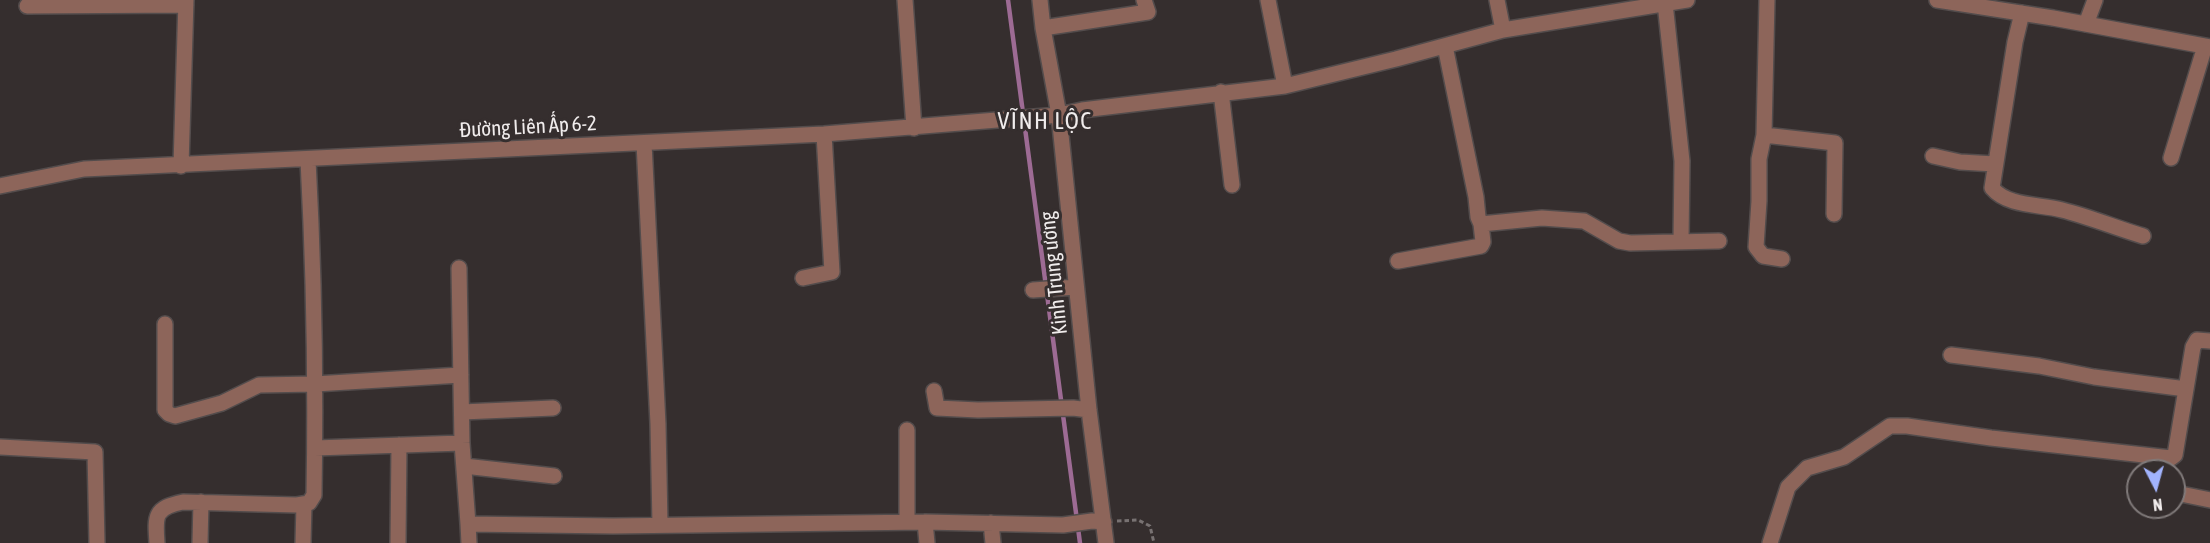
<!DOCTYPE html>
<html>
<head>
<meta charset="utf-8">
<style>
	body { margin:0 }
	#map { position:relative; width:2210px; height:543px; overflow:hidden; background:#352e2e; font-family:"Asap Condensed",sans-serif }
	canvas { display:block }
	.north { position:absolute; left:2126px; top:459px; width:60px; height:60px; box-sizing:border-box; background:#352e2e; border:2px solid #807a7a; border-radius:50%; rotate:174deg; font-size:16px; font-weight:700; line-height:24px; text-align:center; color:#f0ecec }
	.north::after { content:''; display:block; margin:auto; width:21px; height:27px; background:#a1b3fd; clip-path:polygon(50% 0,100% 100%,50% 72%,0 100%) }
</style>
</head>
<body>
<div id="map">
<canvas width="2210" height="543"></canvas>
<div class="north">N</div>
</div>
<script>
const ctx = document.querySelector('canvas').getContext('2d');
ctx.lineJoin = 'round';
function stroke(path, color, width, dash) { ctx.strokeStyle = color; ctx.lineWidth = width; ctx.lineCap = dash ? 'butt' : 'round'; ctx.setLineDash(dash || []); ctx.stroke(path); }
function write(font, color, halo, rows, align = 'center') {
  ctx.font = font + ' "Asap Condensed",sans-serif'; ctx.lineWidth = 6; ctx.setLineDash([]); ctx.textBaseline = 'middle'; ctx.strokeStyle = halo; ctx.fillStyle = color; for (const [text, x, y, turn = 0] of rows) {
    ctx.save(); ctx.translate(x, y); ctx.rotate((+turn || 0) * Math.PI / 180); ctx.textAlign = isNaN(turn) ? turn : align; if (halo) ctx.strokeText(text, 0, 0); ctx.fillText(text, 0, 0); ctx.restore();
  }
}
stroke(new Path2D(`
	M1008 0 1080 543`), '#9d6b94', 4.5);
const minor = new Path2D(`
	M905 0 914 128
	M1040 0 1043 28 1059 115 1089 410 1106 543
	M1268 0 1285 86
	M1497 0 1503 30
	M1767 0 1764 135 1835 143 1834 214
	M1937 0 2053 18 2210 47
	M1665 3 1682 161 1681 241
	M27 6 186 5
	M2022 13 2015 42 1992 188C2008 207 2040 204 2062 210 2090 217 2116 228 2143 236
	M2086 24 2095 0
	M1043 28 1148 12 1144 0
	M1445 46 1476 197 1478 217 1481 224 1542 218 1584 221 1619 241 1630 243 1719 241
	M1221 92 1232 185
	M1764 135 1759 159V201L1756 247 1763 256 1782 259
	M644 143 658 424 660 525
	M1933 156 1960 162 1995 164
	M2171 158 2205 46
	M181 166 186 0
	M0 186 84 169 824 134 1059 115 1082 110 1285 86 1396 59 1503 30 1687 0
	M1398 261 1481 246 1483 242 1481 224
	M459 268 462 443 468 524
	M803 278 832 272 824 134
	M1033 290 1076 287
	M165 324V410L169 414 175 416 222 403 259 385 315 384 461 375
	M1951 355 2039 366 2094 377 2186 389
	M934 391 937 408 978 410 1073 408 1089 410
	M462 412 553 408
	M907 430V522
	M0 447 95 452 97 543
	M315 448 462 443
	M464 466 554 476
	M2174 490 2176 493 2210 500
	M925 522 927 543
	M991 523 993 543
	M157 543C155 516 154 508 183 502L297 505 309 503 314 495C316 383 314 271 308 160
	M200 543 201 502
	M303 543 304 504
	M398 543 399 445
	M469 543 468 524 613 526 925 522 1063 525 1092 521 1104 522
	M1770 543 1788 487 1807 468 1844 457 1890 426H1907L1991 438 2171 458 2175 455 2193 347 2197 340 2210 341`);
stroke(minor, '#534c4c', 18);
stroke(new Path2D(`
	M1117 521 1138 520 1150 526 1154 543`), '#787272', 3, [4.5, 3]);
stroke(minor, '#8d655a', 15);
write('21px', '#f0ecec', '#352e2e', [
	["Đường Liên Ấp 6-2",528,127,-3],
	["Kinh Trung ương",1054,273,-96]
]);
ctx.letterSpacing = '1.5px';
write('24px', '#f0ecec', '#352e2e', [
	["VĨNH LỘC",1045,121]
]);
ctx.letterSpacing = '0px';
</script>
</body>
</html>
